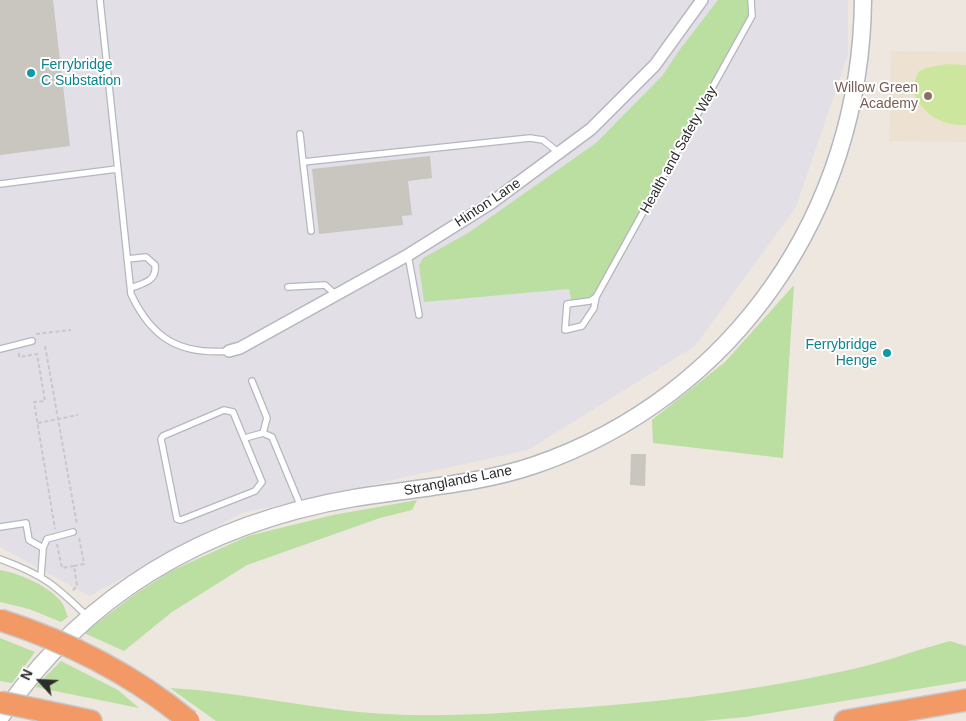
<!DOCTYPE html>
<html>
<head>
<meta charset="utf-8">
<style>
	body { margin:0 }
	#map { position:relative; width:966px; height:721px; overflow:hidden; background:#ede7e0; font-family:Helvetica,sans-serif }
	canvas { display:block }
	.north { position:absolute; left:15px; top:656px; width:50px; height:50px; -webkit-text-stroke:4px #fff; paint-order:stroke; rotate:295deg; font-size:14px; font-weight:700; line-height:20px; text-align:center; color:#2d2d2d }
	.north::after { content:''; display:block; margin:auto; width:18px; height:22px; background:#2d2d2d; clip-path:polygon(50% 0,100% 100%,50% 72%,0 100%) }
</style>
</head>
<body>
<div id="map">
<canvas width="966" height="721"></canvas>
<div class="north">N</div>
</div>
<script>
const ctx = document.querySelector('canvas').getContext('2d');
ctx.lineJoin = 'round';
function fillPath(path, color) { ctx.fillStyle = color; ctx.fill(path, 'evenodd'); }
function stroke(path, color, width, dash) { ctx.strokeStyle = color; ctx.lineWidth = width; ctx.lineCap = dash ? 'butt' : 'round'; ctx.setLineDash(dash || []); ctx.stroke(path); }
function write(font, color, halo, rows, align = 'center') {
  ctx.font = font + ' Helvetica,sans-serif'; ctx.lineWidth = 4; ctx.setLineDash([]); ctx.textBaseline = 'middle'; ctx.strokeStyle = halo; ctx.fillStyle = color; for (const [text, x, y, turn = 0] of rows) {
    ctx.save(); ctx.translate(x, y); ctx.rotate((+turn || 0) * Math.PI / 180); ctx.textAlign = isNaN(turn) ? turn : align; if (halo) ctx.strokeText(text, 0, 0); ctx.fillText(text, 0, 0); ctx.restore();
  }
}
fillPath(new Path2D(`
	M0 0H848V54L796 207 695 346 528 450 242 513 89 596 0 547Z`), '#e2e0e6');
fillPath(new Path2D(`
	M891 51 966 52V142L889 141Z`), '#ede2d2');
fillPath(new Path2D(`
	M718 0H751L752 16 596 297 572 303 569 289 424 302 419 265 423 258 468 233 596 143 663 75 678 52Z
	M794 285 783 458 653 443 652 420 725 362Z
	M417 500 412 510 380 518 247 565 172 612 124 651 84 633 134 595 171 571 248 536 333 515Z
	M0 570C21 574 44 584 59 599 64 604 66 612 68 617L61 622 29 609 0 602Z
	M0 638 35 652 12 683 0 681Z
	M950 641 966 646V681L746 717 703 721H216L170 688C243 692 313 710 386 714 439 717 492 714 545 710 643 704 743 693 839 672 877 665 913 651 950 641Z
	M61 661 118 690 139 708 35 687Z`), '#bbdfa1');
fillPath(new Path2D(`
	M947 64 966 65V125C940 126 921 113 912 89L918 72 926 68Z`), '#cce69e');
fillPath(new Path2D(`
	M0 0H53L70 146 0 155Z
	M430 156 432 178 408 181 412 215 402 216 403 225 319 234 312 169Z
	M631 454H646L645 486 630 485Z`), '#c9c5bf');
const service = new Path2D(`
	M100 0 131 294C152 339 180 355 229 351
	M300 134 303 162
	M0 184 117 169
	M311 231 303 162 530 138 543 140 558 152
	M408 255 419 315
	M127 259 146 257 155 265C157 281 144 283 131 288
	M288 287 325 285 336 295
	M596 297 590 301 567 304 565 330 582 326 594 308 596 297 752 16 751 0
	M0 349 32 341
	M252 381 267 418 263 433
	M224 410 233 412 262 482 255 491 181 520 177 519 161 439 163 436Z
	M245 438 263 433 272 437 301 507
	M0 527 26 523 29 540 43 548
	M0 559C44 575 55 585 88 617
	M41 576 43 548 47 539 73 532`);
const minor = new Path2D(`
	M229 351 240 348 408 255 491 203 591 129 655 65 702 0`);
const secondary = new Path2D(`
	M0 718C85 593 207 523 354 498 415 488 476 485 535 465 735 396 861 210 863 0`);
const motorway = new Path2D(`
	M39 710 91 721
	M845 721 966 700`);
stroke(service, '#b4b7bf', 8);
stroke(minor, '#b4b7bf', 14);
stroke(secondary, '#b4b7bf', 19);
stroke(motorway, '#c8c8c8', 24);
stroke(new Path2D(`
	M36 334 71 330
	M45 346 77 525
	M19 353V357L37 354 45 401 34 402 55 529
	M38 423 78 415
	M57 544 62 568 74 566 77 585 72 592
	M74 566 84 564 79 537`), '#c8c8c8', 2, [4, 2.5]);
stroke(service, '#fff', 5.5);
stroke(minor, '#fff', 11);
stroke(secondary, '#fff', 16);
stroke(motorway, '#f39965', 21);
const motorwayBridge = new Path2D(`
	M0 620C69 642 133 675 189 721
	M0 702 39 710`);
stroke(motorwayBridge, '#c8c8c8', 24, []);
stroke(motorwayBridge, '#f39965', 21);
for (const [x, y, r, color] of [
	[31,73,5,"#0f9aa8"],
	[928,96,5,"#8d6e63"],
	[887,353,5,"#0f9aa8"]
]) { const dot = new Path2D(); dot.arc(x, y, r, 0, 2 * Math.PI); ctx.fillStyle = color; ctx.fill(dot); stroke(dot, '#fff', 2); }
write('14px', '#0d838f', '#fff', [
	["Ferrybridge",41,65],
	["C Substation",41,81],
	["Ferrybridge",877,345,"right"],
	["Henge",877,361,"right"]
], 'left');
write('14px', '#785e54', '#fff', [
	["Willow Green",918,88],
	["Academy",918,104]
], 'right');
write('14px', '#2d2d2d', '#fff', [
	["Health and Safety Way",679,150,-61],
	["Hinton Lane",488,203,-34],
	["Stranglands Lane",458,481,-11]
]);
</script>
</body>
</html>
